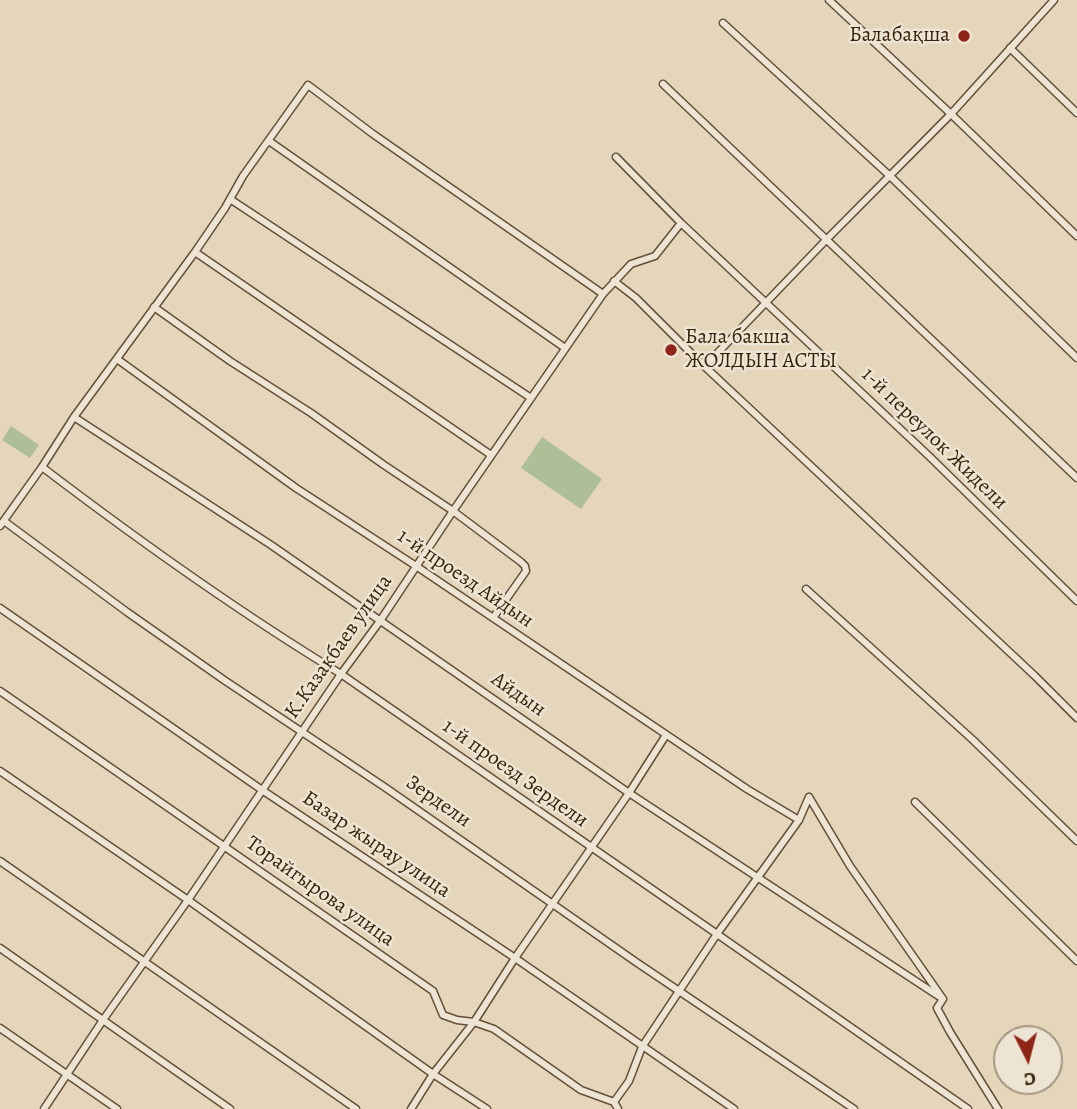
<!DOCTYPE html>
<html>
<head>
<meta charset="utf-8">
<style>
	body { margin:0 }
	#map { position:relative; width:1077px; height:1109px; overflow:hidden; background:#e4d5bb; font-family:Alegreya,serif }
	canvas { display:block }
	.north { position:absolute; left:993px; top:1025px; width:70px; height:70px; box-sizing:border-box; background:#ede4d3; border:2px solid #a59682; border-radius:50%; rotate:174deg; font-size:19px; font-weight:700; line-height:28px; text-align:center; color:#382209 }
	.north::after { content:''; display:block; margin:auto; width:24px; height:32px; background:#8f2418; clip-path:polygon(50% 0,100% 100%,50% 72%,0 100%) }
</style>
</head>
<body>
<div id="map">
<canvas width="1077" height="1109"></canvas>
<div class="north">С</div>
</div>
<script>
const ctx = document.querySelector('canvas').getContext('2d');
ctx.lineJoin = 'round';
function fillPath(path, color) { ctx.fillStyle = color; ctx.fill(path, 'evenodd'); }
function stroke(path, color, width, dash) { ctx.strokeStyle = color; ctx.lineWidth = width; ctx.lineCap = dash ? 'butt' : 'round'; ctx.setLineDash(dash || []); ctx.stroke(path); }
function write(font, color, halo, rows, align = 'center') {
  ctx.font = font + ' Alegreya,serif'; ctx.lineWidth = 5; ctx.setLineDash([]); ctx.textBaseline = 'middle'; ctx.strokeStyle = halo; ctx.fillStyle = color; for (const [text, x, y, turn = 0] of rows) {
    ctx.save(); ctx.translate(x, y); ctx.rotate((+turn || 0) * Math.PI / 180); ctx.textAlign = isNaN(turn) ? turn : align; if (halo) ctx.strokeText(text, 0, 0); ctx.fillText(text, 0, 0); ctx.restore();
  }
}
fillPath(new Path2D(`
	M11 426 39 445 30 458 2 440Z
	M542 437 602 479 581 509 521 468Z`), '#aebe96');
const minor = new Path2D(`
	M829 0 951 114 1077 236
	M723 23 890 176 1077 358
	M1010 48 1077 113
	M663 84 1077 478
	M269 141 565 348
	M616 157 681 223 930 457 1077 601
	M230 199 531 398
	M195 252 491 455
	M614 281 636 298 702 364 1035 676 1077 718
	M154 307 230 361 311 413 384 465 453 511 521 562 525 566 526 571 493 618
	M117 359 296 488 416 566 747 789 799 820
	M705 366 826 240 951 114 1054 0
	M74 417 271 545 629 793 943 999
	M42 467C138 540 237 611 341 674L717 934 968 1109
	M4 521 127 612 224 680 386 788 636 962 854 1109
	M0 526 42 467 74 417 195 252 225 208 243 176 308 85 373 134 603 294
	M806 589 973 740 1077 841
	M0 608 262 790 515 958 734 1109
	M0 691 433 991 443 1015 457 1020 474 1022 494 1029 581 1090 614 1102 618 1109
	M0 771 188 900 433 1074 487 1109
	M809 797 850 866 943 999 937 1008 950 1032 998 1109
	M915 802 1077 961
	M0 861 356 1109
	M0 948 230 1109
	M0 1028 117 1109
	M614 1102 629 1081 642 1047 717 934 799 820 809 797
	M44 1109 103 1020 188 900 341 674 380 621 453 511 603 294 631 264 655 256 681 223
	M411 1109 433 1074 474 1022 515 958 629 793 666 735`);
stroke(minor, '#634f36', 9);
stroke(minor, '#ede4d3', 6);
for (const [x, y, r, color] of [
	[964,36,7,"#8f2418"],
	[671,350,7,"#8f2418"]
]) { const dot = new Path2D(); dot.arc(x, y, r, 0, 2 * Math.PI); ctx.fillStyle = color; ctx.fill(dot); stroke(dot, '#ede4d3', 2.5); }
write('21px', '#382209', '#ede4d3', [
	["Балабақша",950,36],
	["Бала бакша",685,338,"left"],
	["ЖОЛДЫН АСТЫ",685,362,"left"]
], 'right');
write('21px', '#382209', '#ede4d3', [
	["1-й переулок Жидели",934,439,44],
	["1-й проезд Айдын",465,579,34],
	["К.Казакбаев улица",339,647,-55],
	["Айдын",518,695,35],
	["1-й проезд Зердели",515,774,35],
	["Зердели",438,802,35],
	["Базар жырау улица",376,845,34],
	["Торайгырова улица",320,892,35]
]);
</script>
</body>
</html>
